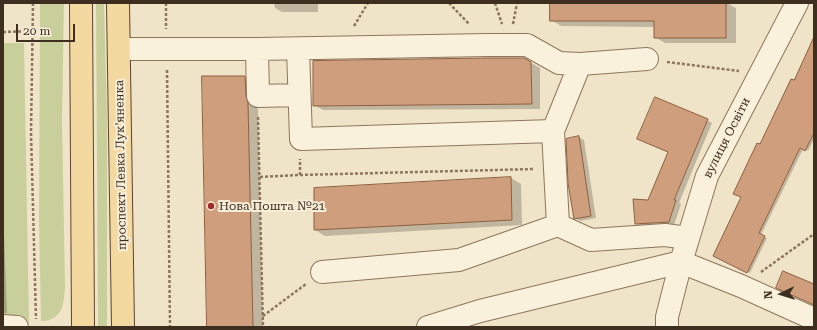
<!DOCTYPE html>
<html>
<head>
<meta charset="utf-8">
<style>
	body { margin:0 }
	#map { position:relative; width:817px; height:330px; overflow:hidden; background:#f0e4c8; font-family:"Roboto Serif",serif }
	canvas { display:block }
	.frame { position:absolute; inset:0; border:4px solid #3d2e20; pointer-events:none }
	.north { position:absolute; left:761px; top:274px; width:40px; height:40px; -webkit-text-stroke:3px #f7eed8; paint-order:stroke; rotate:266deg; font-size:11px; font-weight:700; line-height:16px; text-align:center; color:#3d2e20 }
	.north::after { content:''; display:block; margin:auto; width:14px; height:18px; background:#3d2e20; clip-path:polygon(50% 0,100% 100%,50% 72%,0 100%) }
	.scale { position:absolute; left:16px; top:24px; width:59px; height:18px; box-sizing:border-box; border:2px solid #3d2e20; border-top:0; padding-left:5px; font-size:12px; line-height:14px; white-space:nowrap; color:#3d2e20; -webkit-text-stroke:3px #f7eed8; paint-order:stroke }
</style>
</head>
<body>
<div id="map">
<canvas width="817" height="330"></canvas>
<div class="frame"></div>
<div class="north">N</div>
<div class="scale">20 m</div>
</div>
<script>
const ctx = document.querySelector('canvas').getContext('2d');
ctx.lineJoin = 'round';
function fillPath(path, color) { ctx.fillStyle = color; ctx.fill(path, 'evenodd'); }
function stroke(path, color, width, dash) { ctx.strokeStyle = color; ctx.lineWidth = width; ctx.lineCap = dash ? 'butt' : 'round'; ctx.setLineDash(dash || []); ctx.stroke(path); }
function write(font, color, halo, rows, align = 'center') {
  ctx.font = font + ' "Roboto Serif",serif'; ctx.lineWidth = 4; ctx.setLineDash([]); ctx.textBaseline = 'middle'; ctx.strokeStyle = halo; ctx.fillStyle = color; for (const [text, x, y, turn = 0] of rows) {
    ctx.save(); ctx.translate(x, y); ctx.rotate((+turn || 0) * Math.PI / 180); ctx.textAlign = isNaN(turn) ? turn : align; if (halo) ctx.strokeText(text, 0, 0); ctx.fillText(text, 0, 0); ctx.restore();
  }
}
fillPath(new Path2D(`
	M40 3H64L62 120 65 287C64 299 64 314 51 319 48 321 44 321 41 321L39 224Z
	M96 3H104L107 118V327H98Z
	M3 43H24L29 323H3Z`), '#c9cf9b');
fillPath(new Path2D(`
	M274 3H318V12H282L275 8Z
	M551 3H727L736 8V43H665L655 37V27L561 26 551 20Z
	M814 39V139L808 151 803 149 761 235 767 238 750 273 714 256 742 197 760 146 794 81Z
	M523 58 540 68V109L323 110 314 105Z
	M245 77 255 82V103L258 110 263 327H208Z
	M707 120 712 123 679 203 681 204 674 225 642 227 636 224 648 201 669 153 638 139Z
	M578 137 584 140 596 218 580 221 575 218Z
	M511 178 521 184 522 225 325 236 315 230V189Z
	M3 206 7 313H3Z`), '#0003');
const building = new Path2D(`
	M550 3H726V38H654V21H550Z
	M814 37V133L805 151 800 148 759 233 765 236 747 273 713 256 741 197 733 194 757 143 760 144 791 79 794 80Z
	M488 58H524L531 62 532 104 313 106V61Z
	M202 76H245L246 96 248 103 253 327H207Z
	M655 97 708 119 674 200H676L669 222 635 224 633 199 648 200 668 152 637 139Z
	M579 136 591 216 574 219 568 183 566 139Z
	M511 177 512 220 314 230V188Z
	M783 271 814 284V305L776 288Z`);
fillPath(building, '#cf9f7d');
stroke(building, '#8d5f41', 1);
const minor = new Path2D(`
	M119 49H257L488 45H527L559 63 580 64 647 59
	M257 49 258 96 299 95
	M298 49 301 139 553 131 580 64
	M553 131 558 225 591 240 665 235 688 238
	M322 272 459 260 558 225
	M3 326 17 327
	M428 327 480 311 681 262 741 286 814 319
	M667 327V317L681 262 707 176 797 3`);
const major = new Path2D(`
	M81 3 83 327
	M118 3 123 327`);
stroke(minor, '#8d765c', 24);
stroke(major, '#5b4430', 24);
stroke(new Path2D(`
	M33 3 31 133 36 319
	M166 3V29
	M449 3 469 24
	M495 3 502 24
	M513 24 517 3
	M354 26 368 3
	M3 32 33 31
	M667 62 739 71
	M167 70 170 327
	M258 117 263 327
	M300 175V159
	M260 177 300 175 534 169
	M761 272 814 234
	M263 316 306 284`), '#8d765c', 2.5, [3, 2]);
stroke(minor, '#faf1dc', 22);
stroke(major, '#f3d9a0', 22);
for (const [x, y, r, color] of [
	[211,206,4,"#9e2a2b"]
]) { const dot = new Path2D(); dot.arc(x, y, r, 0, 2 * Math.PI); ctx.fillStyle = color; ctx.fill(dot); stroke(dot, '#f7eed8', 1.5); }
write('12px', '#3d2e20', '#f7eed8', [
	["вулиця Освіти",727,138,-63],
	["проспект Левка Лукʼяненка",121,165,-91]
]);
write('12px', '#3d2e20', '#f7eed8', [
	["Нова Пошта №21",219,206]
], 'left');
</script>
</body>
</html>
